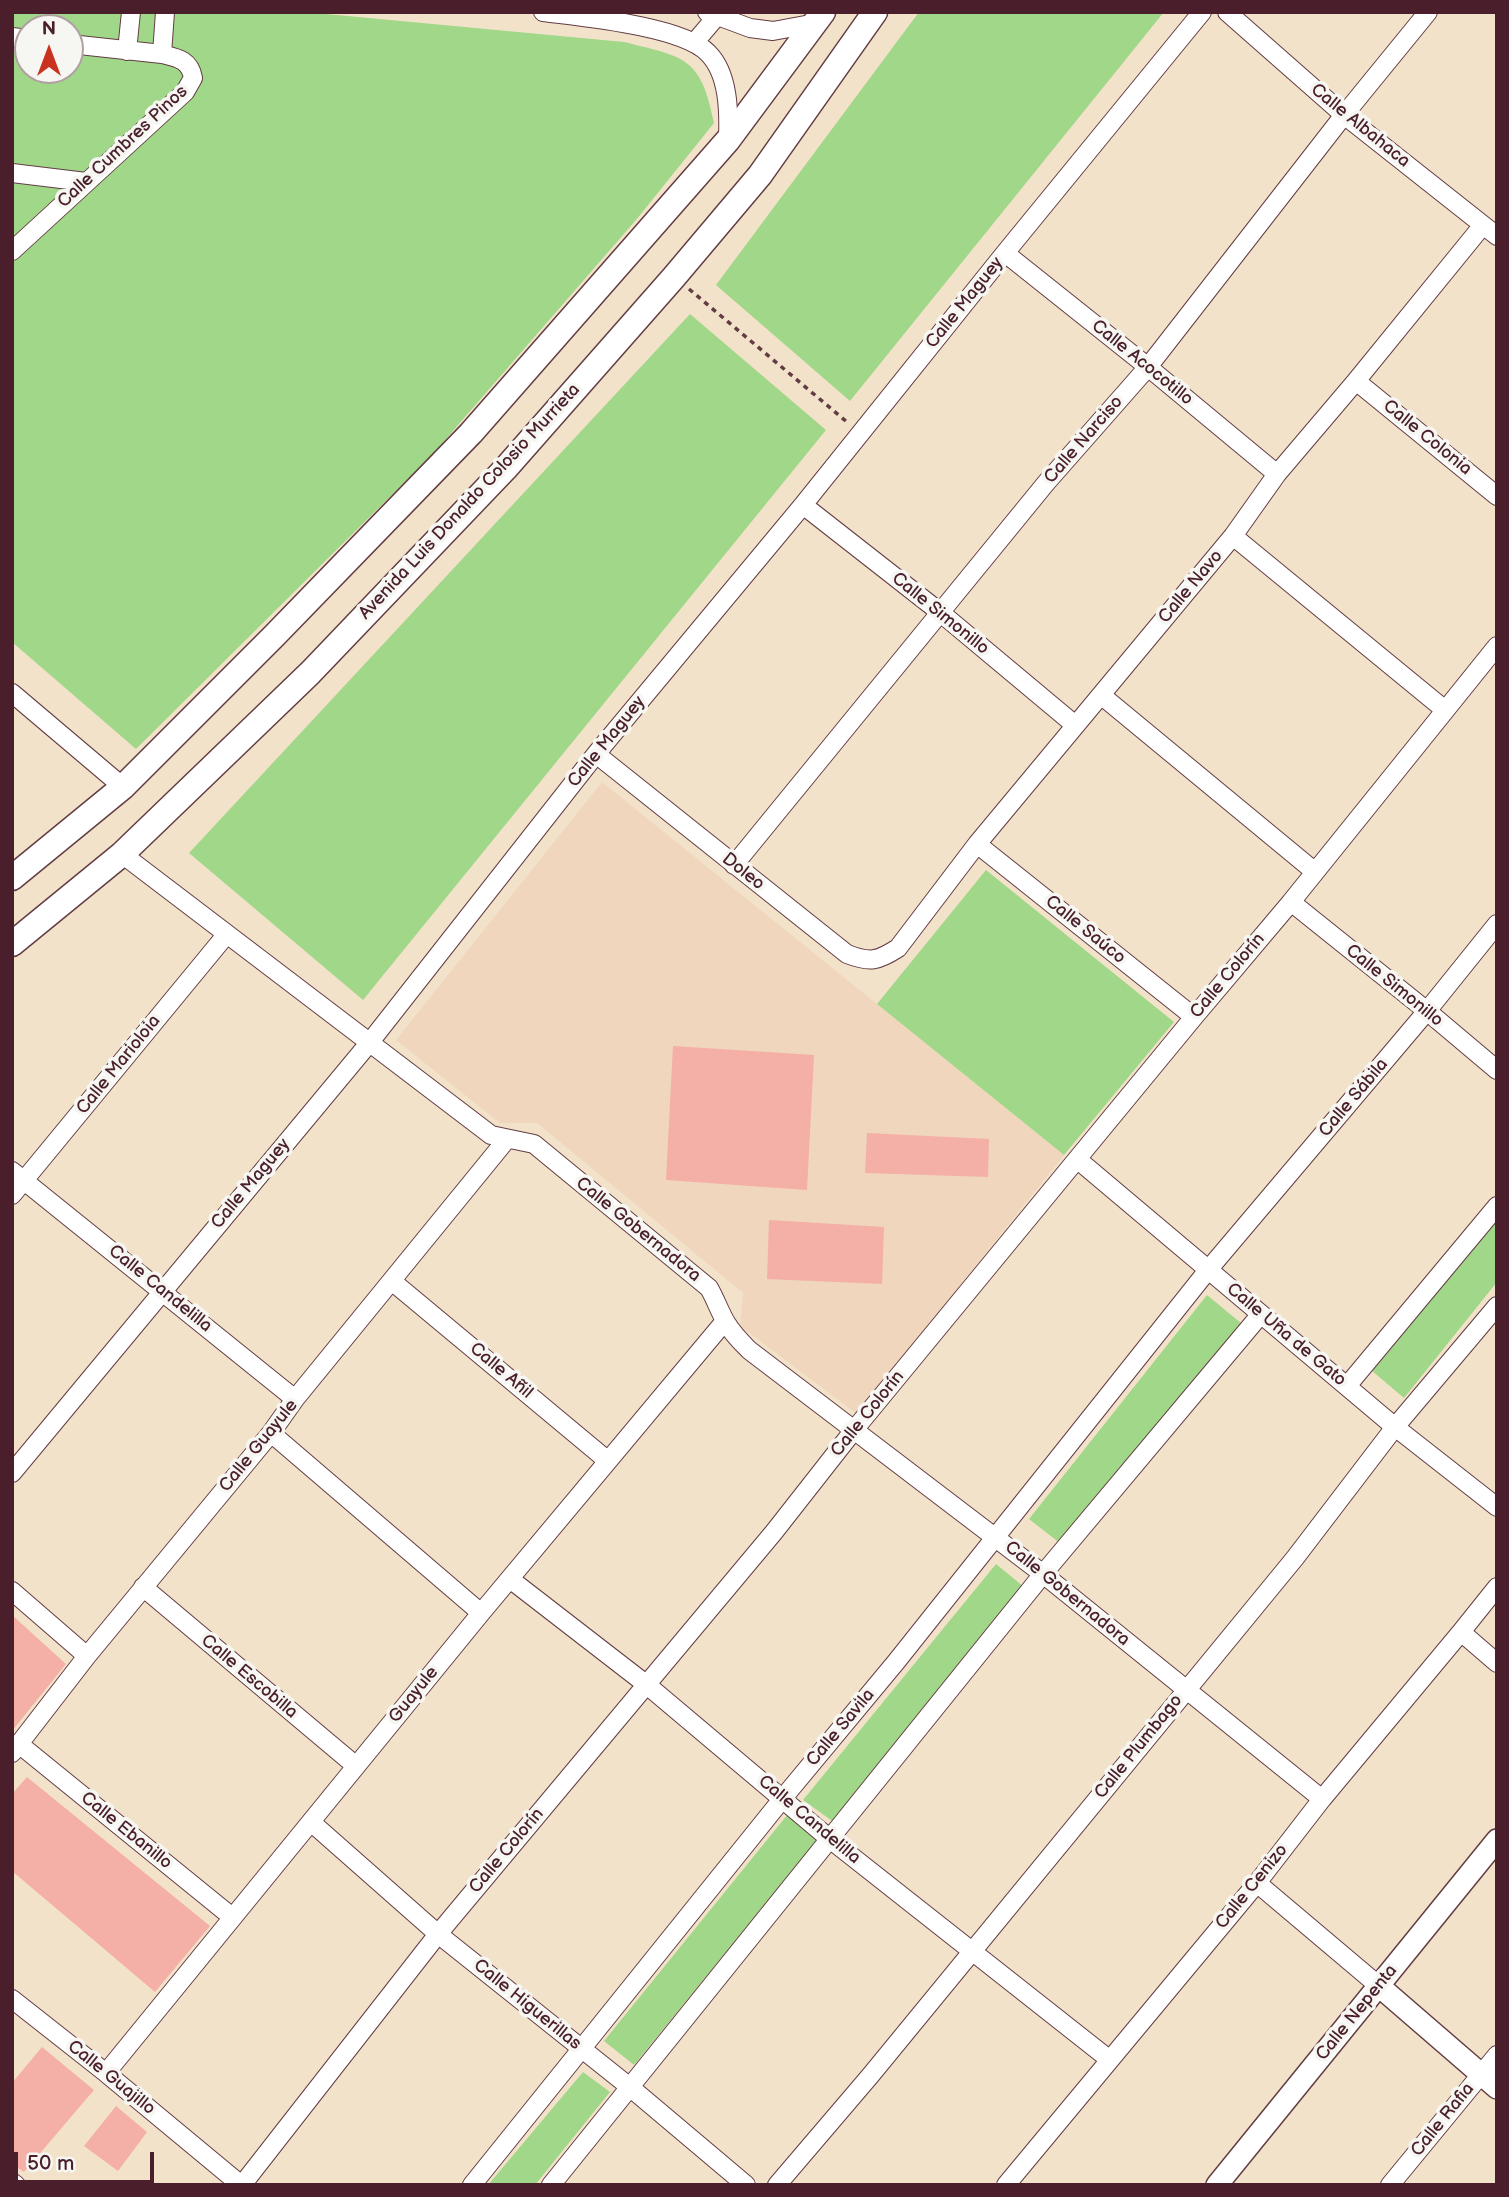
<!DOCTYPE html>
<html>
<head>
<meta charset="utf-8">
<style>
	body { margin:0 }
	#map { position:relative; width:1509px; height:2197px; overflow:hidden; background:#f3e2ca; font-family:"Balsamiq Sans",sans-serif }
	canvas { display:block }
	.frame { position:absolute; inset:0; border:14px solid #4a1f2b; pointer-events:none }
	.north { position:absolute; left:14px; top:14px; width:70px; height:70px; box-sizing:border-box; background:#f6f6f2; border:2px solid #b1a0a2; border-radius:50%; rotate:0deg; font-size:19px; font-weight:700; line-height:28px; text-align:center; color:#4a1f2b }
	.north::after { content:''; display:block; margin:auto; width:24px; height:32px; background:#c8321e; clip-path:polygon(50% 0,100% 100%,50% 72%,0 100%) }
	.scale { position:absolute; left:14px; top:2152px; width:140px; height:32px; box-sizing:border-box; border:4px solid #4a1f2b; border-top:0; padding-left:9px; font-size:21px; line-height:24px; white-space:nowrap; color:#4a1f2b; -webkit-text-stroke:5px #f6f6f2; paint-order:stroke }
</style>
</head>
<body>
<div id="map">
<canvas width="1509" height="2197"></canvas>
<div class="frame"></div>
<div class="north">N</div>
<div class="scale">50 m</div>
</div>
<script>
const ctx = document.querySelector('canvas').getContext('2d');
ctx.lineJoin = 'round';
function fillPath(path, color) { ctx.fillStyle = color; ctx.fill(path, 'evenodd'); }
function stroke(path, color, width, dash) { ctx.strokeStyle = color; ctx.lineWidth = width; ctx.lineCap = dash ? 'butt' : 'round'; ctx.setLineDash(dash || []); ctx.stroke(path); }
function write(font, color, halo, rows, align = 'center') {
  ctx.font = font + ' "Balsamiq Sans",sans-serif'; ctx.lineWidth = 7; ctx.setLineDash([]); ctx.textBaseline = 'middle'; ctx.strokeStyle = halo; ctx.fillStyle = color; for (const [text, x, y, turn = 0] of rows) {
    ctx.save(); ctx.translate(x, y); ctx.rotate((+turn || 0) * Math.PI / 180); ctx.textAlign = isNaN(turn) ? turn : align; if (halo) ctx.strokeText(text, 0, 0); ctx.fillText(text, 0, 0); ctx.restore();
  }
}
fillPath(new Path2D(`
	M602 782 1064 1155 857 1414 740 1326 743 1293 537 1123H500L396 1040Z`), '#f0d6bc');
fillPath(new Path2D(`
	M12 12H305L624 42C685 57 701 57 714 123L636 220 432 455 136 749 12 642ZM28 28H70V70H28Z
	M919 12H1164L850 401 716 285Z
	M690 314 826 430 363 1000 189 853Z
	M986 870 1174 1022 1064 1155 877 1004Z
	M1497 1220V1282L1404 1398 1371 1370Z
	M1207 1295 1242 1324 1061 1544 1029 1519Z
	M996 1564 1024 1587 835 1823 803 1800Z
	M788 1814 818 1839 634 2065 604 2041Z
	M583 2072 610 2092 535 2185H488Z`), '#a1d788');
fillPath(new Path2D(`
	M673 1046 814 1055 807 1190 666 1180Z
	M867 1133 989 1139 988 1177 865 1173Z
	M769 1220 884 1227 882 1284 767 1279Z
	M12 1615 66 1664 12 1731Z
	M27 1777 210 1926 155 1992 12 1871V1794Z
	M42 2047 94 2090 24 2172 12 2164V2083Z
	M116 2106 147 2132 118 2171 84 2146Z`), '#f4afa6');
const minor = new Path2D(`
	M543 12C582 17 682 26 708 53 729 74 729 112 728 140
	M707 12 750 28 773 31 816 23
	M1227 12 1344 115 1497 236
	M12 37 28 39
	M694 43 717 16
	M127 51 131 12
	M162 54 165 12
	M12 173 86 182
	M12 251 185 92 193 78C190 60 178 58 162 54L70 44
	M1005 253 1148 367 1277 474
	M1356 381 1497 496
	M803 505 941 613 1075 725
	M1233 536 1445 710
	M12 693 123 787
	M1101 695 1314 871
	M596 754 847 954C870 963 878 961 898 948L977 844 1233 536 1277 474 1356 381 1483 225
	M977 844 1194 1017
	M122 854 491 1135 534 1144 709 1288C716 1300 720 1313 727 1324 733 1334 741 1342 749 1350L1043 1574 1322 1799
	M734 865 1046 483 1148 367 1344 115 1428 12
	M1291 902 1427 1011 1497 1070
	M1077 1159 1395 1427 1497 1507
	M12 1171 295 1399
	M12 1195 226 935
	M393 1282 608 1461
	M1347 1386 1497 1206
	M271 1433 481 1613
	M12 1473 370 1042 596 754 803 505 1005 253 1202 12
	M510 1579 647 1685 831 1840 1110 2060
	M143 1587 356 1766
	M12 1591 87 1656
	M1461 1632 1497 1663
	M19 1744 232 1917
	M12 1753 87 1656 271 1433 295 1399 507 1139
	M311 1822 438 1934 631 2088 746 2185
	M1257 1883 1379 1986
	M12 1999 106 2073 241 2185
	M106 2073 481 1613 725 1321
	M12 2182 16 2185
	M242 2185 438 1934 774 1532 854 1430 1194 1017 1291 902 1497 646
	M472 2185 783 1798 896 1662 1208 1270 1427 1011 1497 924
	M551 2185 1043 1574 1261 1314
	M777 2185 870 2076 1295 1558 1395 1427 1497 1306
	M1006 2185 1257 1883 1322 1799 1461 1632 1497 1587
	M1390 2185 1497 2055`);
const tertiary = new Path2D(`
	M1379 1986 1497 2088
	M1217 2185 1497 1840`);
const secondary = new Path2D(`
	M12 878 123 787 275 635 471 433 728 140 823 12
	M12 944 122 854 310 673 505 469 674 277 760 175 875 12`);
stroke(minor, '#633c43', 20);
stroke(tertiary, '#633c43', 24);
stroke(secondary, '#633c43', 27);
stroke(new Path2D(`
	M689 289 847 422`), '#633c43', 3.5, [5, 5]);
stroke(minor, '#fff', 18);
stroke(tertiary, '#fff', 21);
stroke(secondary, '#fff', 24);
write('18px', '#4a1f2b', '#f6f6f2', [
	["Calle Albahaca",1360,126,39],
	["Calle Cumbres Pinos",123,147,-43],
	["Calle Maguey",965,303,-51],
	["Calle Acocotillo",1142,363,39],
	["Calle Colonia",1427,438,39],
	["Calle Narciso",1084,440,-49],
	["Avenida Luis Donaldo Colosio Murrieta",470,502,-47],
	["Calle Navo",1191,587,-50],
	["Calle Simonillo",940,614,39],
	["Calle Maguey",607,742,-51],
	["Doleo",743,872,38],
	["Calle Saúco",1085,930,39],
	["Calle Colorín",1228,976,-50],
	["Calle Simonillo",1394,986,39],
	["Calle Marioloia",119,1065,-51],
	["Calle Sábila",1354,1098,-50],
	["Calle Maguey",251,1184,-50],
	["Calle Gobernadora",638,1230,39],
	["Calle Candelilla",160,1289,39],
	["Calle Uña de Gato",1286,1335,40],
	["Calle Añil",501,1371,40],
	["Calle Colorín",868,1414,-51],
	["Calle Guayule",259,1446,-51],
	["Calle Gobernadora",1067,1594,39],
	["Calle Escobilla",249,1677,40],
	["Guayule",414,1695,-51],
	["Calle Savila",841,1728,-50],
	["Calle Plumbago",1139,1747,-51],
	["Calle Candelilla",809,1820,40],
	["Calle Ebanillo",126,1831,39],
	["Calle Colorín",507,1851,-50],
	["Calle Cenizo",1252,1887,-51],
	["Calle Higuerillas",527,2005,39],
	["Calle Nepenta",1357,2013,-51],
	["Calle Guajillo",111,2078,39],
	["Calle Rafia",1443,2120,-51]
]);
</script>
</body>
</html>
